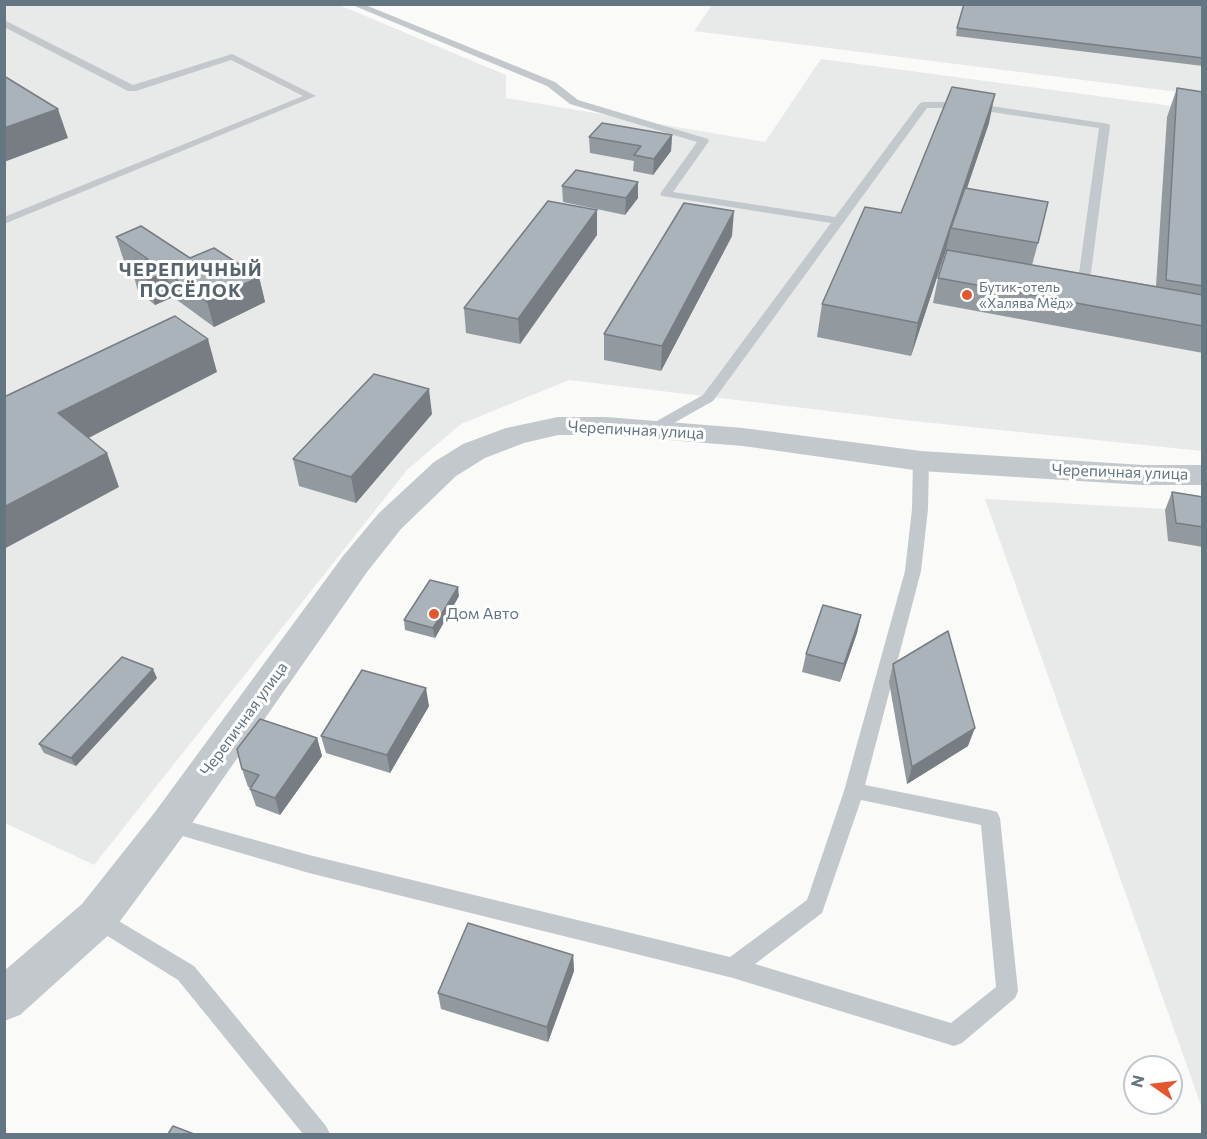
<!DOCTYPE html>
<html>
<head>
<meta charset="utf-8">
<style>
	body { margin:0 }
	#map { position:relative; width:1207px; height:1139px; overflow:hidden; background:#fafaf8; font-family:Commissioner,sans-serif }
	canvas { display:block }
	.frame { position:absolute; inset:0; border:6px solid #657683; pointer-events:none }
	.north { position:absolute; left:1123px; top:1055px; width:60px; height:60px; box-sizing:border-box; background:#fff; border:2px solid #c1c8cd; border-radius:50%; rotate:284deg; font-size:16px; font-weight:700; line-height:24px; text-align:center; color:#657683 }
	.north::after { content:''; display:block; margin:auto; width:21px; height:27px; background:#e4572e; clip-path:polygon(50% 0,100% 100%,50% 72%,0 100%) }
</style>
</head>
<body>
<div id="map">
<canvas width="1207" height="1139"></canvas>
<div class="frame"></div>
<div class="north">N</div>
</div>
<script>
const ctx = document.querySelector('canvas').getContext('2d');
ctx.lineJoin = 'round';
function fillPath(path, color) { ctx.fillStyle = color; ctx.fill(path, 'evenodd'); }
function stroke(path, color, width, dash) { ctx.strokeStyle = color; ctx.lineWidth = width; ctx.lineCap = dash ? 'butt' : 'round'; ctx.setLineDash(dash || []); ctx.stroke(path); }
function write(font, color, halo, rows, align = 'center') {
  ctx.font = font + ' Commissioner,sans-serif'; ctx.lineWidth = 6; ctx.setLineDash([]); ctx.textBaseline = 'middle'; ctx.strokeStyle = halo; ctx.fillStyle = color; for (const [text, x, y, turn = 0] of rows) {
    ctx.save(); ctx.translate(x, y); ctx.rotate((+turn || 0) * Math.PI / 180); ctx.textAlign = isNaN(turn) ? turn : align; if (halo) ctx.strokeText(text, 0, 0); ctx.fillText(text, 0, 0); ctx.restore();
  }
}
fillPath(new Path2D(`
	M5 5H339L506 75V98L765 142 821 59 1202 110V451L904 420 569 380 461 424 407 470 94 865 5 823Z
	M712 5H1202V95L694 31Z
	M985 499 1202 511V1108Z`), '#e8e9e9');
fillPath(new Path2D(`
	M350 4H363L555 82 578 100 708 139 709 141 673 192 835 217 920 103 924 102H965L1109 124 1110 126 1091 273 1085 277 1079 273 1099 128 965 108H927L713 401 658 432H648L646 429 648 426 703 395 831 223 662 196 660 194 697 142 570 104 547 86Z
	M4 20 133 85 232 54 316 96 4 224V217L303 96 231 60 136 91H128L4 27Z
	M921 456 929 461 928 509 921 571 865 785 990 810 997 812 1000 818 1018 991 1015 998 962 1043 954 1046 733 978 309 873 162 830 159 824 162 818 169 816 309 855 730 957 807 900 844 791 905 571 912 509 913 461ZM861 800 981 825 996 987 951 1023 755 964 822 913Z
	M97 908 194 966 326 1126 330 1134H303L178 980 90 925 86 918 90 911Z`), '#c3c8cc');
fillPath(new Path2D(`
	M558 417H606L743 428 921 451 1143 465H1202V485H1143L921 471 743 446 606 435H558L524 443 485 458 456 476 401 529 367 572 183 836 112 932 20 1015 4 1021V971L82 904 155 812 343 556 379 513 434 462 463 444 506 428Z`), '#c3c8cc');
fillPath(new Path2D(`
	M1203 4V66L956 36 957 28Z
	M1177 88 1203 92V353L933 303 938 278 946 253V250L911 356 817 337 822 304 901 213 989 123 967 188 1038 243 1032 265 1156 286 1167 117Z
	M672 135 671 151 653 175 633 171 634 161 590 153 589 137Z
	M638 182V198L625 215 563 202 562 186Z
	M597 210V235L520 344 466 333 464 308Z
	M732 236 661 371 604 360V334Z
	M116 237 259 277 265 302 214 327 173 297 155 305 138 291 131 266 124 261Z
	M432 414 356 503 299 486 293 459Z
	M1172 492 1203 497V547L1168 541 1165 510Z
	M459 596 435 638 405 630 404 620Z
	M861 615 857 633 840 682 802 672 806 654Z
	M893 664 968 746 907 784 889 682Z
	M157 678 76 766 44 753 39 744Z
	M429 706 390 773 326 753 321 736Z
	M317 738 322 756 280 815 256 806 250 789 251 788 248 787 242 769Z
	M573 955 574 971 548 1042 441 1009 438 993Z`), '#929a9f');
fillPath(new Path2D(`
	M995 94 989 123 953 229 951 228 946 250 911 356 918 323Z
	M58 109 68 138 4 162V128Z
	M672 135 671 151 653 175 654 159Z
	M638 182V198L625 215 626 198Z
	M597 210V235L520 344 518 319Z
	M734 211 732 236 661 371 662 346Z
	M166 272 173 297 155 305 148 280Z
	M259 277 265 302 214 327 207 302Z
	M208 339 217 372 71 447 58 413Z
	M429 389 432 414 356 503 351 477Z
	M107 453 119 487 4 549V507Z
	M458 587 459 596 435 638 433 628Z
	M861 615 857 633 840 682 844 664Z
	M153 669 157 678 76 766 71 758Z
	M426 688 429 706 390 773 387 755Z
	M975 728 968 746 907 784 912 767Z
	M317 738 322 756 280 815 275 798Z
	M573 955 574 971 548 1042 547 1027Z`), '#777d82');
const building = new Path2D(`
	M964 4H1203V58L957 28Z
	M4 76 58 109 4 128Z
	M952 87 995 94 918 323 822 304 865 207 901 213Z
	M1177 88 1203 92V286L1166 280Z
	M602 123 672 135 654 159 634 155 641 146 589 137Z
	M576 170 638 182 626 198 562 186Z
	M965 188 1048 202 1038 243 951 228Z
	M548 201 597 210 518 319 464 308Z
	M684 203 734 211 662 346 604 334Z
	M141 226 190 258 214 248 259 277 207 302 166 272 148 280 130 267 148 259 116 237Z
	M947 250 1203 295V326L938 278Z
	M175 316 208 339 58 413 107 453 4 507V397Z
	M374 374 429 389 351 477 293 459Z
	M1172 492 1203 497V527L1176 523Z
	M430 580 458 587 433 628 404 620Z
	M823 605 861 615 844 664 806 654Z
	M948 631 975 728 912 767 893 664Z
	M122 657 153 669 71 758 39 744Z
	M362 670 426 688 387 755 321 736Z
	M260 719 317 738 275 798 250 789 259 775 242 769 237 749Z
	M468 923 573 955 547 1027 438 993Z
	M173 1126 194 1134H168Z`);
fillPath(building, '#aab3b9');
stroke(building, '#777d82', 1.5);
for (const [x, y, r, color] of [
	[967,295,6,"#e4572e"],
	[434,614,6,"#e4572e"]
]) { const dot = new Path2D(); dot.arc(x, y, r, 0, 2 * Math.PI); ctx.fillStyle = color; ctx.fill(dot); stroke(dot, '#fff', 2); }
write('14px', '#657683', '#fff', [
	["Бутик-отель",979,287],
	["«Халява Мёд»",979,303]
], 'left');
write('16px', '#657683', '#fff', [
	["Черепичная улица",636,430,3],
	["Черепичная улица",1120,472,2],
	["Черепичная улица",244,719,-54]
]);
write('16px', '#657683', '#fff', [
	["Дом Авто",446,614]
], 'left');
ctx.letterSpacing = '1.5px';
write('bold 18px', '#57646e', '#fff', [
	["ЧЕРЕПИЧНЫЙ",191,270],
	["ПОСЁЛОК",191,291]
]);
ctx.letterSpacing = '0px';
</script>
</body>
</html>
